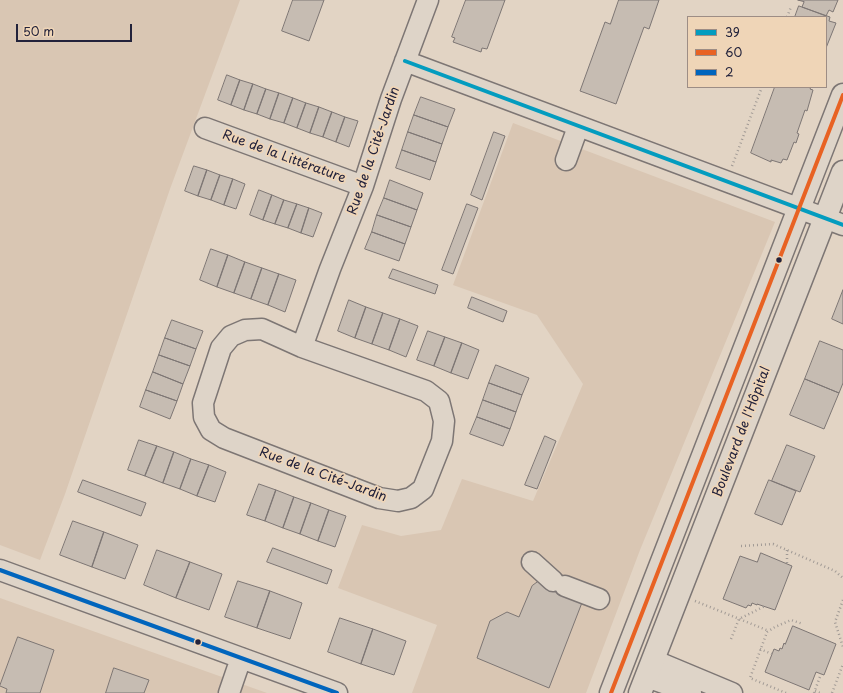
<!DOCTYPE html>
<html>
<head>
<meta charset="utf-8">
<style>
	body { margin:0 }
	#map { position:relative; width:843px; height:693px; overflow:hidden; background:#e2d4c4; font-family:"Playpen Sans",sans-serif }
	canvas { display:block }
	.legend { position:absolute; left:687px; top:16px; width:140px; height:72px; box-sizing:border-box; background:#efd5b7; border:1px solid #9d8d85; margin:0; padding:5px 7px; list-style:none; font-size:12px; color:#22223b }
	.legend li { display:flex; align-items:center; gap:8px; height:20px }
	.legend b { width:20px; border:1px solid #9d8d85 }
	.scale { position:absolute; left:16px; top:24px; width:116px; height:18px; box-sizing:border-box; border:2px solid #22223b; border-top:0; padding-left:5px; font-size:12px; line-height:14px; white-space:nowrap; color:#22223b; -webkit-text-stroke:3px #efd5b7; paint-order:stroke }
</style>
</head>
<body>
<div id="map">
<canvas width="843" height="693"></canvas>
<ul class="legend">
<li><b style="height:5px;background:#039cbf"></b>39</li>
<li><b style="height:5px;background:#e86223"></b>60</li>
<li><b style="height:5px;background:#0065bd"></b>2</li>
</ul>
<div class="scale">50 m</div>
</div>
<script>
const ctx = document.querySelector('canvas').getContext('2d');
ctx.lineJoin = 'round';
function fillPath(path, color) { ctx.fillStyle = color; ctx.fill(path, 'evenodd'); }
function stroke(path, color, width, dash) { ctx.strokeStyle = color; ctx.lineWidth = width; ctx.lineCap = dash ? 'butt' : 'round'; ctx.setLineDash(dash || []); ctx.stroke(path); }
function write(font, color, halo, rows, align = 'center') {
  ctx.font = font + ' "Playpen Sans",sans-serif'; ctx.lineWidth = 3.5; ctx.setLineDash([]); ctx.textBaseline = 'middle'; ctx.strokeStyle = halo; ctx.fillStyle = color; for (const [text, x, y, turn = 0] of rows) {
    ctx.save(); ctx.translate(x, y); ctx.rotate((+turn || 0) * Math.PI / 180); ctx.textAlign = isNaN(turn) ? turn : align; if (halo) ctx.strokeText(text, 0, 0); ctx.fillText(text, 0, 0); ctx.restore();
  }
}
fillPath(new Path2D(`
	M0 0H240L170 189 65 494 40 560 0 545Z
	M513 123 775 222 640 550 586 693H412L437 625 338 588 362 525 401 536 441 530 462 479 533 501 583 384 537 315 453 285Z
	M0 598 267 693H0Z`), '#d9c6b3');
const building = new Path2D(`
	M293 0H324L309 41 282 31Z
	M466 0H505L487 49 482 48 481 52 453 42 455 38 452 37Z
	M619 0H659L649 29 644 27 616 104 580 91 605 22 610 24Z
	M798 0H838L833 12 829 10 826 16 802 7 804 2Z
	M799 6 830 17 829 21 836 23 826 48V17H795Z
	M227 75 240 80 231 105 218 100Z
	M240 80 253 84 244 110 231 105Z
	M253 84 266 89 257 114 244 110Z
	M775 87H811L810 89 813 90 807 111 805 110 797 133 799 134 796 143 794 142 787 160 783 159 781 163 771 160V162L751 153Z
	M266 89 279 93 270 119 257 114Z
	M279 93 293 98 284 123 270 119Z
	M421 97 455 109 448 127 414 115Z
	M293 98 306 103 297 128 284 123Z
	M306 103 319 107 310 133 297 128Z
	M319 107 332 112 323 137 310 133Z
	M332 112 345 117 336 142 323 137Z
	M414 115 448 127 442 144 408 132Z
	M345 117 358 121 349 147 336 142Z
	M408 132 442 144 436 162 402 150Z
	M494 132 505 136 482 200 471 195Z
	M402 150 436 162 430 180 396 168Z
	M194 166 207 170 198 196 185 191Z
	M207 170 220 175 211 200 198 196Z
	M220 175 233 179 224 205 211 200Z
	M233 179 245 184 236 209 224 205Z
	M390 180 423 193 417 210 384 198Z
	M259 190 272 195 263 220 250 215Z
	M272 195 284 200 275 224 263 220Z
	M384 198 417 210 411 227 377 215Z
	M284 200 297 204 288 228 275 224Z
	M297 204 309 208 301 233 288 228Z
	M467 204 478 208 453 274 442 270Z
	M309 208 322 213 313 237 301 233Z
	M377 215 411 227 405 244 372 232Z
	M372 232 405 244 399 261 365 249Z
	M211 249 228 255 217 287 200 280Z
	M228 255 245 262 234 293 217 287Z
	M245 262 262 268 251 299 234 293Z
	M262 268 279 274 268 305 251 299Z
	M393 269 438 285 435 294 389 278Z
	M279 274 296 280 285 312 268 305Z
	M843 290V324L832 319Z
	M472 297 507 311 503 322 468 308Z
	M349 300 366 307 355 338 338 331Z
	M366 307 383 313 372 344 355 338Z
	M383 313 400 319 389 350 372 344Z
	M400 319 418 326 406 357 389 350Z
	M172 320 203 331 196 349 165 338Z
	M428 331 445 337 434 366 417 360Z
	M445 337 462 343 451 373 434 366Z
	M165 338 196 349 190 366 159 355Z
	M820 341 843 350V383L839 393 805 379Z
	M462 343 479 350 468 379 451 373Z
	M159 355 190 366 183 384 153 372Z
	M496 365 529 378 522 395 489 383Z
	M153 372 183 384 177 401 146 390Z
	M805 379 839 393 824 429 790 415Z
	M489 383 522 395 516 412 483 400Z
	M146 390 177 401 170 419 140 407Z
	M483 400 516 412 510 429 477 417Z
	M477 417 510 429 503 446 470 434Z
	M545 436 556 441 537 489 525 485Z
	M139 440 157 446 145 476 128 470Z
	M787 445 815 456 800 492 772 481Z
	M157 446 174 452 163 483 145 476Z
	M174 452 191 459 180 489 163 483Z
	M191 459 209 465 197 496 180 489Z
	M209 465 226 472 215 502 197 496Z
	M83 480 146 503 141 516 78 492Z
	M769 480 796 491 782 525 755 514Z
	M259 484 276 490 265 521 247 515Z
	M276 490 294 497 283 528 265 521Z
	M294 497 311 503 300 534 283 528Z
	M311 503 329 510 318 541 300 534Z
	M329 510 346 516 335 547 318 541Z
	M73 521 104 532 92 567 60 555Z
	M104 532 138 545 125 579 92 567Z
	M273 548 332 570 327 584 267 562Z
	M157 550 190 562 176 598 144 585Z
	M761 553 792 566 775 610 757 604V605L752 603 751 606 748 605 746 608 723 599 740 556 757 562Z
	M190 562 222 574 209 610 176 598Z
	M238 581 270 591 257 628 225 617Z
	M539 581 583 600 549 688 477 658 490 621 507 612 519 617 532 586Z
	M270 591 302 603 290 639 257 628Z
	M340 618 373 629 361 664 328 652Z
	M793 626 836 644 824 675 816 672 809 690 765 672 774 649 779 651 780 648 782 649 784 643 785 644Z
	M373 629 406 641 394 675 361 664Z
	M18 637 54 650 40 693H6L7 689 0 686Z
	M114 668 149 680 144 693H106Z`);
fillPath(building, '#c6bcb2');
stroke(building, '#7d7674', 1);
const minor = new Path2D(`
	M405 61 843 225
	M205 128 363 186
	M566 160 578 127
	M262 329 302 347 426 391 439 401 444 421 442 441 423 489 411 498 398 501 379 498 224 438 211 430 204 417 203 403 221 348 231 336 245 330Z
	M302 347 330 269 363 186 391 99 428 0
	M532 562 553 581
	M0 570 337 693
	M565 586 599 599
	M653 660 732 693
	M647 677 691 693
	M229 693 241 658`);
const major = new Path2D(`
	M611 693 843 95
	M640 693 843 172`);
stroke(minor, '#7d7674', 23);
stroke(major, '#7d7674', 25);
stroke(new Path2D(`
	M787 17 791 7
	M732 166 762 87
	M741 546 773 544 835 571 843 578
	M787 550V564
	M843 600 835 622 843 647
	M695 601 769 631
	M731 639 739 619 765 606
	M760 649 772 654
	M815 691 820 693
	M786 693 750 678 767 632 775 627 791 620 803 624
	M814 693 821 674
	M832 693 843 664`), '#a19a95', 2.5, [1, 3]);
stroke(minor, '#ded4c8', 20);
stroke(major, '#ded4c8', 22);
stroke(new Path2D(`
	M405 61 843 225`), '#039cbf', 4);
stroke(new Path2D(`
	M611 693 843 95`), '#e86223', 4);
stroke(new Path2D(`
	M0 570 337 693`), '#0065bd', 4);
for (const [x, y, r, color] of [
	[779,260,3.5,"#22223b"],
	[198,642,3.5,"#22223b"]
]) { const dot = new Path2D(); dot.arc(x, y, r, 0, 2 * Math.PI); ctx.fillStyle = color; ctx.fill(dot); stroke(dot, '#efd5b7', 1.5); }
write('13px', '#22223b', '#efd5b7', [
	["Rue de la Cité-Jardin",374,151,-71],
	["Rue de la Littérature",284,157,20],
	["Boulevard de l'Hôpital",742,432,-69],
	["Rue de la Cité-Jardin",323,475,20]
]);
</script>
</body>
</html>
